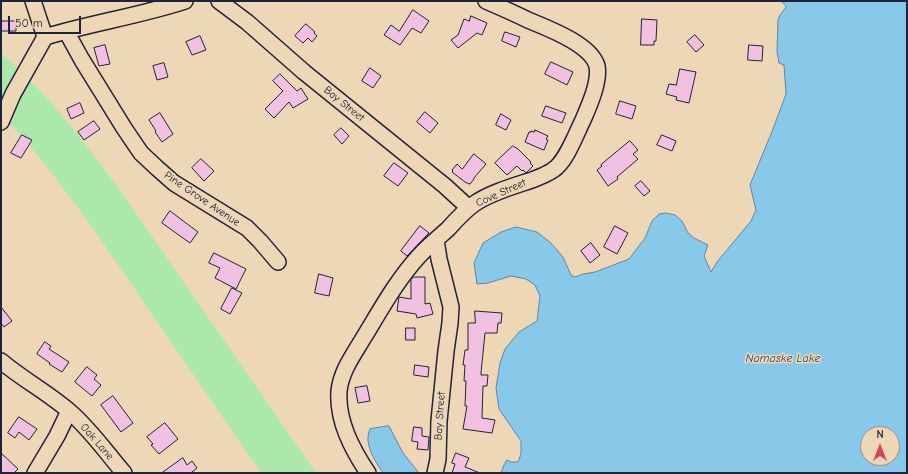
<!DOCTYPE html>
<html>
<head>
<meta charset="utf-8">
<style>
	body { margin:0 }
	#map { position:relative; width:908px; height:474px; overflow:hidden; background:#eed7b6; font-family:"Comic Neue",sans-serif }
	canvas { display:block }
	.frame { position:absolute; inset:0; border:2px solid #22223b; pointer-events:none }
	.north { position:absolute; left:860px; top:426px; width:40px; height:40px; box-sizing:border-box; background:#eed7b6; border:1px solid #9c8f85; border-radius:50%; rotate:0deg; font-size:11px; font-weight:700; line-height:16px; text-align:center; color:#22223b }
	.north::after { content:''; display:block; margin:auto; width:14px; height:18px; background:#d1495b; clip-path:polygon(50% 0,100% 100%,50% 72%,0 100%) }
	.scale { position:absolute; left:8px; top:16px; width:73px; height:18px; box-sizing:border-box; border:2px solid #22223b; border-top:0; padding-left:5px; font-size:12px; line-height:14px; white-space:nowrap; color:#22223b; -webkit-text-stroke:3px #eed7b6; paint-order:stroke }
</style>
</head>
<body>
<div id="map">
<canvas width="908" height="474"></canvas>
<div class="frame"></div>
<div class="north">N</div>
<div class="scale">50 m</div>
</div>
<script>
const ctx = document.querySelector('canvas').getContext('2d');
ctx.lineJoin = 'round';
function fillPath(path, color) { ctx.fillStyle = color; ctx.fill(path, 'evenodd'); }
function stroke(path, color, width, dash) { ctx.strokeStyle = color; ctx.lineWidth = width; ctx.lineCap = dash ? 'butt' : 'round'; ctx.setLineDash(dash || []); ctx.stroke(path); }
function write(font, color, halo, rows, align = 'center') {
  ctx.font = font + ' "Comic Neue",sans-serif'; ctx.lineWidth = 3; ctx.setLineDash([]); ctx.textBaseline = 'middle'; ctx.strokeStyle = halo; ctx.fillStyle = color; for (const [text, x, y, turn = 0] of rows) {
    ctx.save(); ctx.translate(x, y); ctx.rotate((+turn || 0) * Math.PI / 180); ctx.textAlign = isNaN(turn) ? turn : align; if (halo) ctx.strokeText(text, 0, 0); ctx.fillText(text, 0, 0); ctx.restore();
  }
}
fillPath(new Path2D(`
	M1 53C49 95 89 147 126 199L316 473H261L90 224C62 186 34 148 1 115Z`), '#ace7ac');
const water = new Path2D(`
	M782 1H907V473H501L504 465 507 460 511 462H518L521 454V441L499 409 496 388 500 363 505 349 519 332 537 321 540 296 535 285 526 279 511 276 488 283 477 284 474 263 483 243 501 232 516 227 537 232 551 243 563 257 571 275 575 277 583 274 595 272 629 259 645 238 652 221 659 214 666 213 675 215 682 221 688 233 694 238 708 245 704 256 711 272 717 262 751 221 756 210 750 185 773 129 786 94 784 65 779 63 777 52 778 20 780 15 786 7ZM868 434H892V458H868Z
	M389 426 403 453 419 473H383C375 461 363 443 370 429Z`);
fillPath(water, '#88c9e9');
stroke(water, '#5f86a3', 1);
const building = new Path2D(`
	M413 10 429 21 421 33 412 28 400 45 384 35 391 25 399 31Z
	M471 16 487 23 482 35 477 33 458 48 451 40 458 35 464 19 469 21Z
	M642 19 657 20 656 41H654V45H641Z
	M1 21H16V31H1Z
	M306 24 315 32 314 33 317 36 312 42 308 38 303 43 295 36Z
	M505 32 520 37 516 47 502 41Z
	M695 35 704 45 696 52 687 42Z
	M200 36 206 50 192 55 186 42Z
	M105 45 110 64 99 66 94 48Z
	M749 45 763 46 762 61 748 60Z
	M551 62 573 72 567 85 545 74Z
	M164 63 168 77 157 80 153 66Z
	M370 68 381 76 373 88 362 81Z
	M680 69 696 72 689 103 676 100 677 97 666 94 669 84 676 85Z
	M280 74 297 91 301 88 308 99 293 108 289 102 274 118 265 109 283 91 273 81Z
	M620 101 636 106 632 119 616 114Z
	M80 103 84 113 71 119 67 109Z
	M546 106 566 113 562 123 542 116Z
	M425 112 438 123 430 133 417 122Z
	M160 113 173 134 162 142 155 132 156 131 149 120Z
	M501 114 511 120 506 130 496 125Z
	M94 121 100 129 84 140 78 132Z
	M341 128 349 136 342 144 334 135Z
	M535 130 548 136 546 139 548 140 544 150 541 149 525 142 529 132H531V131L534 132Z
	M22 135 32 140 21 158 11 153Z
	M662 135 676 141 672 151 657 145Z
	M630 141 638 150 633 154 638 159 617 177 618 179 608 186 597 170 602 166 601 165Z
	M513 146 518 149 531 162 530 163 533 166 526 173 523 170 522 171 517 166 507 175 495 163Z
	M474 154 486 164 474 178V179L470 184H469L465 182 452 172 453 171 452 170 457 164 462 169Z
	M201 159 214 171 204 181 192 168Z
	M394 163 408 173 398 186 384 176Z
	M641 181 650 191 644 196 635 186Z
	M170 211 198 232 190 243 162 223Z
	M420 226 429 233 407 256 401 251Z
	M615 226 628 233 617 254 604 247Z
	M591 243 600 255 590 263 581 251Z
	M214 253 246 269 236 289 215 278 220 268 209 263Z
	M319 274 333 278 329 296 315 293Z
	M414 277H425V304L430 303 433 314 417 318 416 314 397 311 399 297 411 299V280Z
	M232 288 242 293 230 314 221 309Z
	M1 307 12 321 4 327 1 323Z
	M475 311 502 313 501 323H498L497 333H485L481 373V375H488L487 386H483L482 418 495 420 492 433 463 429 467 406H465L466 381H464L465 365H463L465 350H468V323H475Z
	M406 328H415V340H406Z
	M45 342 51 346 49 349 69 362 62 372 49 364 50 363 37 354Z
	M415 365 429 367 428 377 414 375Z
	M87 367 97 375 94 379 101 385 92 396 75 382Z
	M367 386 370 401 358 403 355 388Z
	M113 396 133 423 121 432 101 405Z
	M19 417 37 429 29 440 19 432 15 438 8 433Z
	M165 423 178 439 159 454 151 445 153 444 147 437Z
	M414 427 422 428V436L429 437 428 450 417 449 418 442 412 441Z
	M1 453 18 469 14 473H1Z
	M456 453 469 458 465 467 480 473H452L455 464 452 463Z
	M183 458 187 465 192 461 197 468 192 472 193 473H162Z`);
fillPath(building, '#f2c1e1');
stroke(building, '#22223b', 1);
const minor = new Path2D(`
	M33 1 45 37
	M219 1 247 22 304 72 445 186 469 208
	M66 31 82 60 124 128 141 153 157 168 174 183 247 228 260 241 278 262
	M1 122 13 94 45 37C91 23 139 16 185 1
	M1 361C22 379 47 392 69 411 90 429 106 452 124 473
	M35 473 57 436 69 411
	M368 473C352 449 337 421 339 391 341 371 354 354 364 337 381 309 397 280 419 256 428 246 438 238 448 229 456 220 464 211 474 204 489 193 514 186 532 180 539 177 546 175 553 170 566 162 576 134 583 120 589 106 600 82 597 66 591 44 547 28 528 20 514 13 500 7 486 1
	M435 473 438 459 439 421 446 351 450 323 451 307 439 259 436 240`);
stroke(minor, '#22223b', 18);
stroke(minor, '#eed7b6', 15);
write('11px', '#22223b', '#eed7b6', [
	["Bay Street",344,104,39],
	["Cove Street",501,193,-24],
	["Pine Grove Avenue",202,199,34],
	["Bay Street",440,416,-86],
	["Oak Lane",97,442,49]
]);
write('italic 12px', '#36435e', '#eed7b6', [
	["Namaske Lake",783,359]
]);
</script>
</body>
</html>
